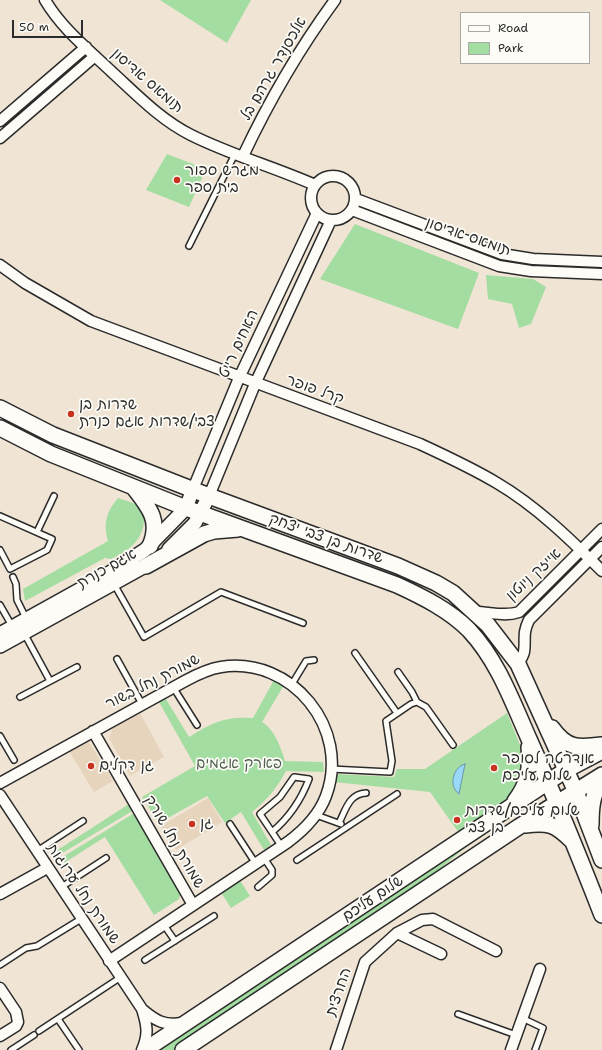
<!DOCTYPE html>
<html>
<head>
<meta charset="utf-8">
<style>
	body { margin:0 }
	#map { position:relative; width:602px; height:1050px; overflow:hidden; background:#f0e4d4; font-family:"Shantell Sans",sans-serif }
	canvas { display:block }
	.legend { position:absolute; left:460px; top:12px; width:130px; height:52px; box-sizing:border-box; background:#fdfcf7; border:1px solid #a9a8a5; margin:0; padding:5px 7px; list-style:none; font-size:12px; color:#2b2b2b }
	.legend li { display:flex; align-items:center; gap:8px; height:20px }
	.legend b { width:20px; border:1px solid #a9a8a5 }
	.scale { position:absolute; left:12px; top:20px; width:71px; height:18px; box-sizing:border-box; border:2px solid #2b2b2b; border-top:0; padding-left:5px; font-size:12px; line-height:14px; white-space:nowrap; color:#2b2b2b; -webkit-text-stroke:3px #fdfcf7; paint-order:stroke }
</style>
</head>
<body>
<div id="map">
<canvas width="602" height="1050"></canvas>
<ul class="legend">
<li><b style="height:5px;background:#fdfcf7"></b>Road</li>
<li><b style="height:11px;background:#a4dda1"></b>Park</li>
</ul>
<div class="scale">50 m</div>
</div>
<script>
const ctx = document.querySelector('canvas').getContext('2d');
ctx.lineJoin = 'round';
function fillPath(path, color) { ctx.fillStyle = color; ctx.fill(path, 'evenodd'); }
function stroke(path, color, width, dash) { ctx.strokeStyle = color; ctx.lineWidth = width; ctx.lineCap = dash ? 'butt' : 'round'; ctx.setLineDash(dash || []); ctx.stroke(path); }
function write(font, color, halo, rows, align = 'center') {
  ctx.font = font + ' "Shantell Sans","Playpen Sans Hebrew",sans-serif'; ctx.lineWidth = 3.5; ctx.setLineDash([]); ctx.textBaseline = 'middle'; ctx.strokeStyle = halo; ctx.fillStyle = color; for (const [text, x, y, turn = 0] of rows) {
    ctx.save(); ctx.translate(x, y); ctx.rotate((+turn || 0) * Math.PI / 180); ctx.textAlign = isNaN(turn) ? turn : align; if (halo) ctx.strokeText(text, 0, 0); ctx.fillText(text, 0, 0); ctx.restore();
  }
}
fillPath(new Path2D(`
	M140 713 164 757 130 776 109 738 113 728Z
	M87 739 113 781 94 792 69 751Z
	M208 798 222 822 176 850 161 826Z`), '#e7d4bc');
fillPath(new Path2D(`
	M160 0H251L227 43Z
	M167 154 206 169 189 207 146 190Z
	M355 224 479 273 458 329 320 279Z
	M486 275 533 279 546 287 531 324 519 328 512 304 488 299Z
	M118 498C123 500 129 501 133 503 151 513 144 535 132 546 126 551 118 555 111 559L105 558 25 601 23 589 108 541C103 524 106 512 118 498Z
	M274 680 284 685 262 722C275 730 280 746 285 761L323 762 324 772 286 771C277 788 267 800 252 812L271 845 264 850 241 812 225 823 207 796 159 823 142 797 195 766 159 702 166 699 189 737C213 722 225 716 253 718Z
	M507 713 522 750 523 779 506 802 459 833 430 792 334 782 335 774 394 777 397 769H425Z
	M539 793 541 797 465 848 407 896 174 1050H155Z
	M129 804 134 810 59 855 56 851Z
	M136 812 182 888 179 899 154 915 105 837 64 863 61 858Z
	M239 879 250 896 231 908 220 891Z`), '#a4dda1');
const water = new Path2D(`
	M465 764 459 794C448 786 453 767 465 764Z`);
fillPath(water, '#98d9fa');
stroke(water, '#6c93a7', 1);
const service = new Path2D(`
	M189 246 235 154
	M0 516 52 539 47 550 10 569 0 550
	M37 532 54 496
	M13 577 16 584 17 600 26 618
	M114 584 144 637 221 592 303 623
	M0 605 12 626
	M24 633 50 681
	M355 653 397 713
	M117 659 142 704
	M398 672 412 692 417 702
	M292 684 306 661 314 660
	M173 687 197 725
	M20 697 77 667
	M0 736 14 760
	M331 769 390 772 392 761 386 721 411 704 417 702 426 707 453 745
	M316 815 341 824
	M339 823C346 809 349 794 366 793
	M230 824 256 864
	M272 832C290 817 301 800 309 779L294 777 280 797 260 814 282 847
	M37 851 83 821
	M297 860 397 794
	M258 887 272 875V870L264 858
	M60 888 106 858
	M164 925 175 941
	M145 960 214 916
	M0 965 26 948 37 946 81 919
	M458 1014 516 1035
	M522 1018 543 1028 535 1050
	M58 1019 79 1050
	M39 1031 121 977
	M11 1050 34 1035`);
const minor = new Path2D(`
	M45 0C62 29 89 50 113 73 137 95 161 120 191 135 231 155 274 167 315 185
	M0 121 86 47
	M0 138 95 56
	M243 156C269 101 299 49 335 0
	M311 198a22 22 0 1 1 44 0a22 22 0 1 1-44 0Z
	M356 199 502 254 533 259 602 262
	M352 210 499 266 531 271 602 274
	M0 265 25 283 91 321 420 444C446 456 472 468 497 483 536 506 570 539 602 571
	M193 489 239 378 317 213
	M209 496 255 384 331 220
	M476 612C490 612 505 617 519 612L602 529
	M518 664C520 661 523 656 524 652 526 639 522 634 529 620L602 547
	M93 731 193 905
	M0 783 185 681C196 675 208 669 221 667 292 656 351 729 326 796 319 815 304 830 288 842L109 961
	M0 795 142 1009C147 1025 149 1034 142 1050
	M0 894 47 868
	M397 933 441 954
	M0 988 16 1012 18 1022 16 1026 0 1036
	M143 1010C156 1021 165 1026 182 1023
	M336 1050 365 962 397 933 422 920 433 919 496 951
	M511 1050 540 969`);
const tertiary = new Path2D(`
	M169 549 195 523 209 496
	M0 634 108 574 145 550 186 508 193 489
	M0 646 154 561`);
const secondary = new Path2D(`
	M0 408 53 435 209 496 398 566 436 583 453 593 488 625 518 664 576 792 602 860
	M0 428 51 454 186 508 397 585C423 597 449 610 469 630 498 661 512 701 529 739 555 797 579 856 602 915
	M134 488C149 507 161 521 150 546
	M146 566 204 534 214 531 238 529
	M552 728C567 749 578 748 602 745
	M515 801C528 784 531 769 529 747
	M525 825C548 822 555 824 571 840
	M591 825C591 808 592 794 602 780
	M145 1050 566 770 602 751
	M183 1050 520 826 602 775`);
stroke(service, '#2b2b2b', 8);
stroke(minor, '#2b2b2b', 13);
stroke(tertiary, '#2b2b2b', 16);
stroke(secondary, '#2b2b2b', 18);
stroke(service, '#fdfcf7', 5);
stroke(minor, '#fdfcf7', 10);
stroke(tertiary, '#fdfcf7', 13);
stroke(secondary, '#fdfcf7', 15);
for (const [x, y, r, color] of [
	[177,180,4,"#c8321e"],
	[71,414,4,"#c8321e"],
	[91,766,4,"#c8321e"],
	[494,768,4,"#c8321e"],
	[457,820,4,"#c8321e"],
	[192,824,4,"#c8321e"]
]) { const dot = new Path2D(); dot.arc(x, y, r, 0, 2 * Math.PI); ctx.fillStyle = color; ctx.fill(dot); stroke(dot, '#fdfcf7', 1.5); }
write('15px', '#2b2b2b', '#fdfcf7', [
	["אלכסנדר גרהם בל",274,69,-60],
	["תומאס אדיסון",147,81,41],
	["תומאס אדיסון",468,237,19],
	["האחים רייט",239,344,-65],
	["קרל פופר",315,390,20],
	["שדרות בן צבי יצחק",326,539,20],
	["אגם כנרת",107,569,-29],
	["אייזק ניוטון",534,575,-43],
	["שמורת נחל בשור",153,682,-27],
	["שמורת נחל שורק",174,842,60],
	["שמורת נחל ערוגות",83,894,56],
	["שלום עליכם",373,899,-34],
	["החרצית",339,992,-71]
]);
write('15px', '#2b2b2b', '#fdfcf7', [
	["מגרש ספור",185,171],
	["בית ספר",185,188],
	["שדרות בן",79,405],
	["צבי/שדרות אגם כנרת",79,422],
	["אנדרטה לסופר",502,759],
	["שלום עליכם",502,776],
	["גן דקלים",99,766],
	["שלום עליכם/שדרות",465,811],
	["בן צבי",465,828],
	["גן",200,824]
], 'left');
write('15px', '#4f604e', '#fdfcf7', [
	["פארק אגמים",239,764]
]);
</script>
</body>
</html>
